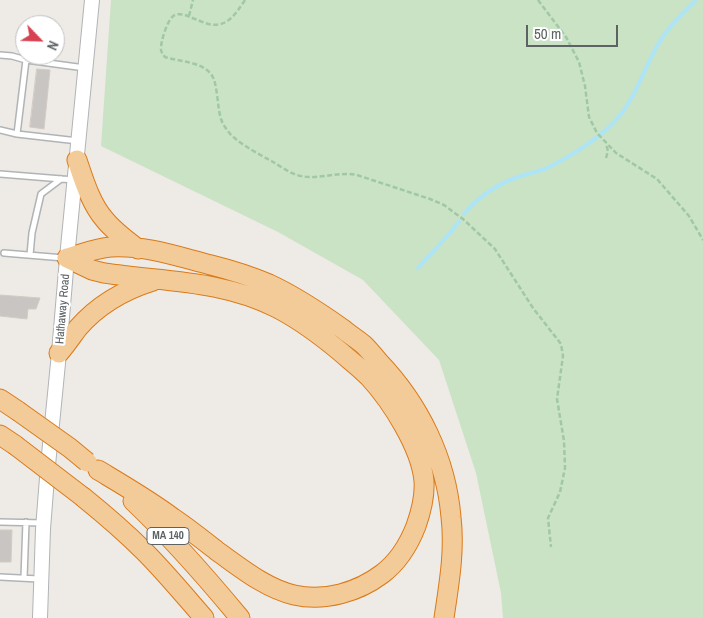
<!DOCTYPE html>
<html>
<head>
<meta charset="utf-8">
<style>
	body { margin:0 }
	#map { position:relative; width:703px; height:618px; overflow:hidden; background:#eeeae6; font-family:"Archivo Narrow",sans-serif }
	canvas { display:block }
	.north { position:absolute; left:15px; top:15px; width:50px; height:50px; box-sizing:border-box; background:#fff; border:1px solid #bec0c1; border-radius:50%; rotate:114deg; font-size:14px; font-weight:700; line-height:20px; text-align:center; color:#5d6264 }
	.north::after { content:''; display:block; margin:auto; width:18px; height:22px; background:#d74252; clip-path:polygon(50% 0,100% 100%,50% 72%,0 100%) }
	.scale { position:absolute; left:526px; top:25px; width:92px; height:22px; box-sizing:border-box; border:2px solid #5d6264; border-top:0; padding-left:6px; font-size:15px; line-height:18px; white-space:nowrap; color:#5d6264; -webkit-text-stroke:4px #fff; paint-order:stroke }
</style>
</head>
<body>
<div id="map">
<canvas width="703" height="618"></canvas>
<div class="north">N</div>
<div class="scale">50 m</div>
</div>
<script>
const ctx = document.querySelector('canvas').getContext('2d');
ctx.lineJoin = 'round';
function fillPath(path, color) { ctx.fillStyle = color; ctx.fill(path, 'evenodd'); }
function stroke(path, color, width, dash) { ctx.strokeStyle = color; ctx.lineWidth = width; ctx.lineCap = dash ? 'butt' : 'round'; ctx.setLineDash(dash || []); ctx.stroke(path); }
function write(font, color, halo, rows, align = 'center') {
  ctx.font = font + ' "Archivo Narrow",sans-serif'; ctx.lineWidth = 4.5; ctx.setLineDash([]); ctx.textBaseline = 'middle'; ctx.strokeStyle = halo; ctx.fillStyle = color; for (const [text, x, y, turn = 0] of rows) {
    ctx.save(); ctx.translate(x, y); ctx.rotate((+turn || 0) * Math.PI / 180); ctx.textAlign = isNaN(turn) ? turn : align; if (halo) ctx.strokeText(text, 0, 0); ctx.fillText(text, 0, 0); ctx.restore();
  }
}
fillPath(new Path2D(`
	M111 0H703V618H503L501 593 476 473 439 360 363 280 278 232 101 146Z`), '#cae3c5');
stroke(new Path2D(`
	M464 214C480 195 500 182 524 175 530 173 536 172 542 170 560 163 595 141 609 127 633 106 642 73 657 46 667 28 681 15 696 0
	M418 268 451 232 459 221`), '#ade4f6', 4);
const building = new Path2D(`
	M37 69 50 70 44 129 30 127Z
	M0 295 40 298 36 309H28L27 319 0 316Z
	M0 530H12L11 562H0Z`);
fillPath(building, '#c9c5c2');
stroke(building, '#d2cbc4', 1);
const lane = new Path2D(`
	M0 55 12 56 26 60
	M0 130 17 134
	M78 141 17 134 26 60 85 68
	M0 174 74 180
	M4 253 64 258
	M30 255 32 233 41 194 61 179
	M0 522 43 523
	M0 577 39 579
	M24 578 26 522`);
const secondary = new Path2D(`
	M40 618 43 529 48 465 59 353 67 258 92 0`);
const highway = new Path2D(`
	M77 160C84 181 91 204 105 220 114 231 126 240 138 249
	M67 258 92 270 104 273C164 282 222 280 277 308 304 322 327 340 350 360 356 365 363 371 369 377 391 401 421 447 424 481 425 496 421 512 416 526 409 544 398 562 382 574 358 592 325 602 294 595 265 588 241 568 217 551 203 540 188 528 173 518 149 500 123 485 98 470
	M67 258C81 254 96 248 111 247 145 245 179 257 211 265 231 270 250 276 269 284 295 296 319 312 343 329 350 335 357 339 364 345 369 350 374 356 379 362 419 404 446 458 451 517 455 551 449 584 444 618
	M59 353C66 345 72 336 78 328 98 305 124 290 153 281
	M0 399 18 411
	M0 435 15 445
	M83 497C104 514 125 532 144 551 165 572 184 595 204 618
	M133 501C172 538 206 577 240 618`);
stroke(lane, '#b1b4b6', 8);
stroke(secondary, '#b0b4b7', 16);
stroke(highway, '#db7a18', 21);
stroke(new Path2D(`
	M245 0C235 15 226 30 205 23 200 21 195 19 190 17 186 15 180 13 175 15 168 17 160 43 161 50 162 54 163 54 165 57 180 62 200 61 211 74 218 83 217 107 221 119 223 125 227 130 231 135 243 146 259 154 273 162 280 166 288 172 297 175 316 181 337 171 357 175L430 199 444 205 463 219 495 249 533 308 561 344 563 356 557 399 564 441 565 468 560 492 548 518 551 547
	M538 0 566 37 579 62 585 86 589 117 597 133 616 153 657 179 689 216 703 240
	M189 16 193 0
	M606 158 608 151 606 144`), '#a1c8a6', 2.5, [5, 2.5]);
stroke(lane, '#fff', 5);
stroke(secondary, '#fff', 14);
stroke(highway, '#f2cb99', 19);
const highwayBridge = new Path2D(`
	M18 411 70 448 87 462
	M15 445 83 497`);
stroke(highwayBridge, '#db7a18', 21, []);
stroke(highwayBridge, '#f2cb99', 19);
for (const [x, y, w] of [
	[168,536,42]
]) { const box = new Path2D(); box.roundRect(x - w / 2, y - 8.5, w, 17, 4); ctx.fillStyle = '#fff'; ctx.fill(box); stroke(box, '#5d6264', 1); }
write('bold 11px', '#5d6264', null, [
	["MA 140",168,536]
]);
write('12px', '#5d6264', '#fff', [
	["Hathaway Road",63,309,-85]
]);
</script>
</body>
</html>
